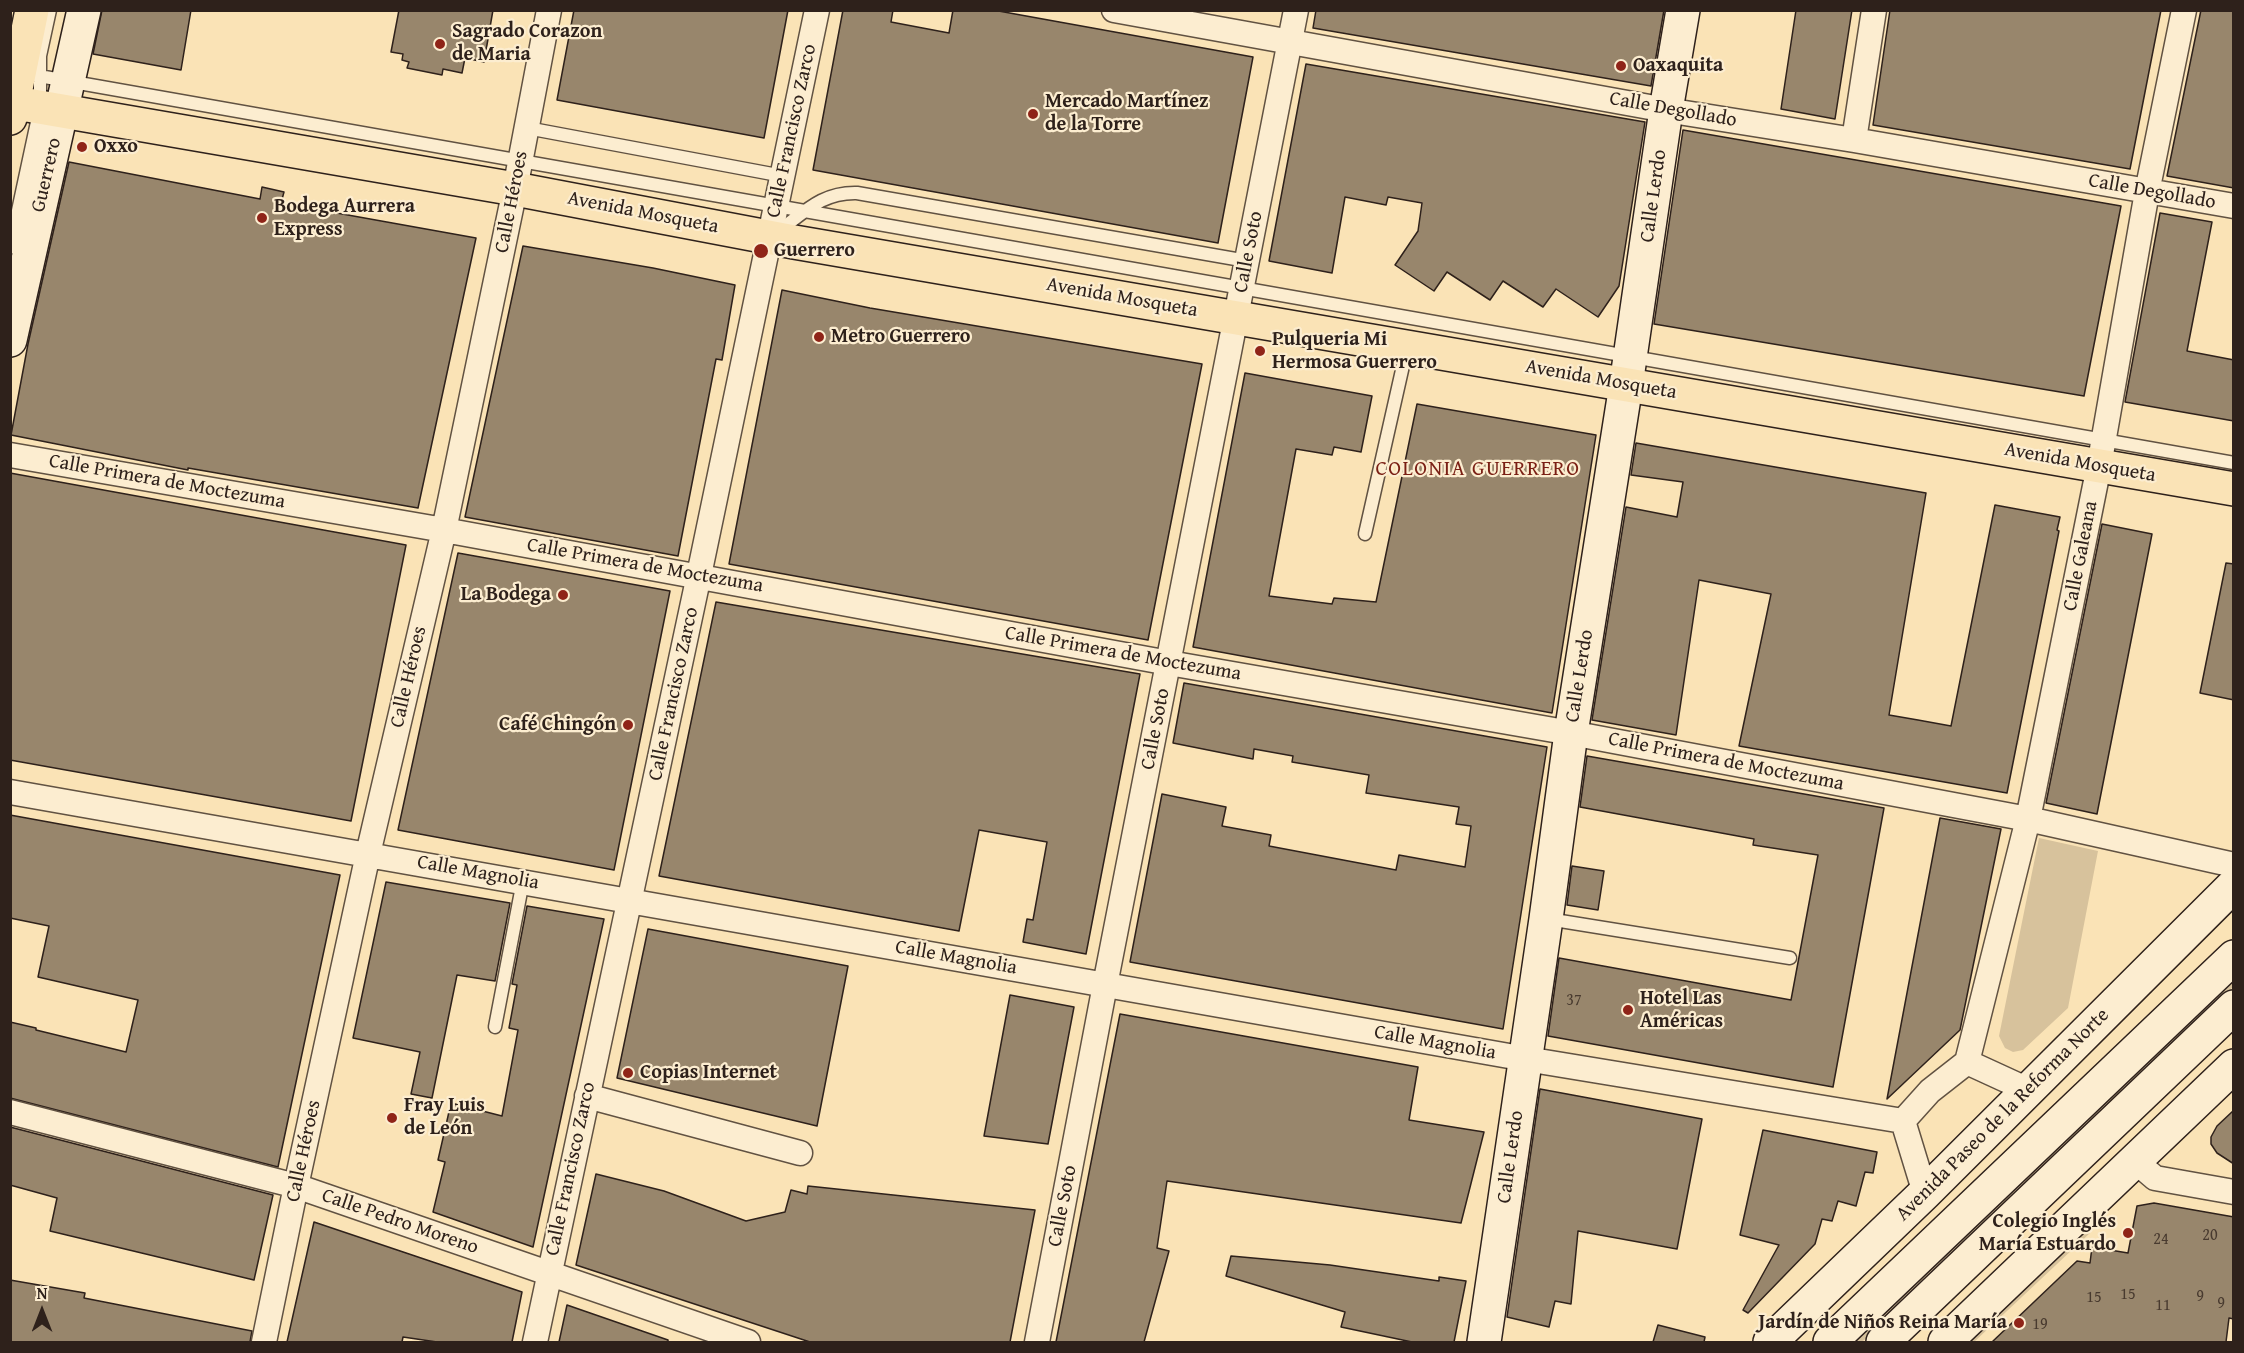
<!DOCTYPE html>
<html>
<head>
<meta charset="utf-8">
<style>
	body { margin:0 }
	#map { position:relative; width:2244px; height:1353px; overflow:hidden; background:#fae3b6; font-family:"Gentium Book Plus",serif }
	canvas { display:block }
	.frame { position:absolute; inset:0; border:12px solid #2e211b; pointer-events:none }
	.north { position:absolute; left:12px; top:1281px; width:60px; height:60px; -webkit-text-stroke:4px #fcedd0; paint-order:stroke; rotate:0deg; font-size:16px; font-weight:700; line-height:24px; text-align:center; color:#2e211b }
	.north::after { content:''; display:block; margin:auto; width:21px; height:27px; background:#2e211b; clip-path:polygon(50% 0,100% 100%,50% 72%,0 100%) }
</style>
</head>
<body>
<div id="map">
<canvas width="2244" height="1353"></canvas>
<div class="frame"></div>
<div class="north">N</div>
</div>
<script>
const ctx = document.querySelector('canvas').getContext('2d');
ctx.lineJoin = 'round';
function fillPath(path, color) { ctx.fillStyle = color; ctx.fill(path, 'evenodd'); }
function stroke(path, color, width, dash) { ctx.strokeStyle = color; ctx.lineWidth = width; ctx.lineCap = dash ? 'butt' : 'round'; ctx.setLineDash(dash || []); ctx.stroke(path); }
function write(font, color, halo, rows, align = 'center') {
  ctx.font = font + ' "Gentium Book Plus",serif'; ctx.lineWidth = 4.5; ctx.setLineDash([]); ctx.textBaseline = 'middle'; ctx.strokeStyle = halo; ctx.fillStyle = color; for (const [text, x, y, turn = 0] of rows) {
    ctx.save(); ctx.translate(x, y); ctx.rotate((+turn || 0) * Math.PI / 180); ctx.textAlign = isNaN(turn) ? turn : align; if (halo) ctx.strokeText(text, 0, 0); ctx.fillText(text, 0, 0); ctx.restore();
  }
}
fillPath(new Path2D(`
	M2039 838 2098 851 2068 1008 2023 1050 2013 1052 2005 1048 1999 1036Z
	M2233 979V987L1862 1342H1852Z
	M2086 1228 2090 1233 1974 1342H1965Z`), '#d7c29c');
const building = new Path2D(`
	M102 10H191L181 70 93 54Z
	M399 10H493L484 62 465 58 462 73 443 69 442 75 407 68 409 62 402 60 403 54 391 52Z
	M574 10H788L764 138 557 100Z
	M843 10H893L891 22 949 33 953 10H993L1253 57 1218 243 813 170Z
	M1316 10H1664L1651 86 1313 28Z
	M1796 10H1852L1835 119 1781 109Z
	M1890 10H2161L2130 169 1873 125Z
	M2201 10H2234V188L2167 176Z
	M1306 64 1645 122 1619 286 1598 317 1556 289 1543 307 1503 281 1490 300 1447 272 1434 291 1395 265 1418 231 1422 203 1388 197 1386 205 1345 197 1332 273 1269 261Z
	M1683 130 2121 206 2084 396 1654 324Z
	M69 162 260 199 262 187 284 192 281 203 476 238 418 508 188 468V470L11 435 28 344Z
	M2160 213 2212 222 2187 351 2234 360V421L2125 402Z
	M523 246 653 268 735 285 722 360 716 359 678 556 465 517Z
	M782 290 870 308 1202 364 1148 640 729 564Z
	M1245 373 1372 396 1361 452 1334 447 1332 455 1296 449 1269 596 1332 604 1334 598 1376 602 1417 404 1596 435 1552 713 1193 647Z
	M1636 443 1926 493 1889 715 1918 720 1951 726 1995 505 2060 517 2057 530 2059 531 2007 793 1739 746 1771 594 1699 580 1676 735 1592 720 1626 507 1677 517 1683 482 1631 475Z
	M10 473 406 545 351 821 10 760Z
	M2102 524 2152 534 2097 814 2046 803Z
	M458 553 670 591 614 870 398 830Z
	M2226 563 2234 564V700L2200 693Z
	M716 602 1140 674 1086 954 1023 942 1027 919 1033 920 1047 842 979 830 959 931 659 876Z
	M1184 683 1547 747 1503 1029 1130 962 1162 794 1226 807 1222 826 1271 835 1269 846 1396 870 1399 855 1465 867 1471 826 1456 824 1459 807 1366 793 1369 775 1292 762 1293 756 1254 749 1253 759 1173 743Z
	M1587 756 1884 808 1833 1087 1548 1036 1559 958 1791 1000 1818 855 1753 845 1754 839 1580 807Z
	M10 815 340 875 278 1167 10 1098V1022L36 1028V1030L126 1052 138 1000 38 977 49 926 10 918Z
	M1940 818 2001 829 1960 1030 1887 1099Z
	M1572 866 1604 871 1598 910 1567 905Z
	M386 882 510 903 495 981 457 975 432 1098 411 1094 420 1052 353 1038Z
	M527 906 604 919 533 1247 433 1212 445 1162 438 1160 451 1103 502 1116 518 1030 509 1028 517 985 512 984Z
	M648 929 848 966 817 1126 617 1078Z
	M1010 995 1074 1007 1048 1144 984 1136Z
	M1120 1014 1418 1067 1409 1120 1484 1132 1461 1223 1167 1181 1157 1248 1169 1251 1144 1342H1056Z
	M1540 1089 1702 1119 1677 1249 1578 1231 1571 1304 1555 1301 1549 1327 1507 1317Z
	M2234 1110V1164L2217 1153 2211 1144V1137L2217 1126Z
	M10 1127 273 1195 254 1280 50 1231 57 1198 10 1185Z
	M1763 1130 1877 1152 1873 1173 1865 1172 1856 1206 1838 1201 1832 1221 1822 1219 1815 1244 1748 1313 1743 1310 1779 1245 1740 1235Z
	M596 1174 664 1191 746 1221 785 1212 791 1190 807 1194 808 1186 1035 1210 1010 1342H810L576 1265Z
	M2154 1203 2234 1217V1319L2229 1318 2226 1342H1992L2077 1261 2090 1263 2092 1247 2128 1253 2137 1206Z
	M314 1222 522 1292 512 1342H437L403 1337 402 1342H287Z
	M1231 1256 1330 1265 1439 1281V1277L1466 1281 1454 1342H1412L1341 1327 1345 1312 1226 1276Z
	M10 1280 85 1293 84 1298 252 1331 250 1342H10Z
	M567 1305 668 1340V1342H559Z
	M1658 1325 1705 1337 1704 1342H1653Z`);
fillPath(building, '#98866c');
stroke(building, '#2e211b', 1.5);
const lane = new Path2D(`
	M22 73C758 209 1496 336 2234 463
	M527 128 783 176
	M776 233C804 213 821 192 857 193L1247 261
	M10 248 40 108V56L50 10
	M1365 534 1407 348
	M1548 919 1790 958
	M495 1027 523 881`);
const street = new Path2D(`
	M1114 10 1666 110 1854 140 2234 206
	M1854 140 1874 10
	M10 455 444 530 1169 663 1571 733 2028 819 2234 865
	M10 792 1526 1059 1903 1121
	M1967 1062 2028 819 2099 466 2147 192 2184 10
	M1967 1062 2028 1090
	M587 1096 800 1153
	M10 1112 296 1186 748 1342
	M1903 1121 1930 1091 1967 1062
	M1903 1121 1925 1193
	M2135 1161 2155 1178 2234 1192
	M264 1342 296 1186 368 854 444 530 515 189 549 10
	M535 1342 699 575 817 10
	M1037 1342 1105 985 1296 10`);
const secondary = new Path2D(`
	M10 340 84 10
	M1484 1342 1546 919 1571 733 1626 385 1666 110 1683 10
	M1770 1342 1925 1193 2234 885
	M1830 1342 2234 957
	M1883 1342 2234 1007
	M1945 1342 2234 1066`);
const primary = new Path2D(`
	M10 102 515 189 794 242 2234 489
	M10 118 32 10`);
stroke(lane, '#615242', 15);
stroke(street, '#615242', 27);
stroke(secondary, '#2e211b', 36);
stroke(primary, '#2e211b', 36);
stroke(lane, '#fcedd0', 12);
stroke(street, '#fcedd0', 24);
stroke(secondary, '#fcedd0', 33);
stroke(primary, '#fae3b6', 33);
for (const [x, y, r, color] of [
	[440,44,6,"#8f2418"],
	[1621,66,6,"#8f2418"],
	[1033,114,6,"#8f2418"],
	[82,147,6,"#8f2418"],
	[262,218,6,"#8f2418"],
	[761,251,8,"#8f2418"],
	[819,337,6,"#8f2418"],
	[1260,351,6,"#8f2418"],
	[563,595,6,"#8f2418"],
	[628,725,6,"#8f2418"],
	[1628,1010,6,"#8f2418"],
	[628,1073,6,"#8f2418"],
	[392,1118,6,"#8f2418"],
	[2128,1233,6,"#8f2418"],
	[2019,1323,6,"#8f2418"]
]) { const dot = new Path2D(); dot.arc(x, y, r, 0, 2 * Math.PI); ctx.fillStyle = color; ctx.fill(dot); stroke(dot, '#fcedd0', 2); }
write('16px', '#483a2f', null, [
	["37",1574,1001],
	["20",2210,1236],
	["24",2161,1240],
	["15",2128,1295],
	["9",2200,1297],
	["15",2094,1298],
	["9",2221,1304],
	["11",2163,1306],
	["19",2040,1325]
]);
write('bold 20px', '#2e211b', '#fcedd0', [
	["Sagrado Corazon",452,32],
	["de Maria",452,55],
	["Oaxaquita",1633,66],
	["Mercado Martínez",1045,102],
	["de la Torre",1045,125],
	["Oxxo",94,147],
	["Bodega Aurrera",274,207],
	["Express",274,230],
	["Guerrero",774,251],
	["Metro Guerrero",831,337],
	["Pulqueria Mi",1272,340],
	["Hermosa Guerrero",1272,363],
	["La Bodega",551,595,"right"],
	["Café Chingón",616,725,"right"],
	["Hotel Las",1640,999],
	["Américas",1640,1022],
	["Copias Internet",640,1073],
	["Fray Luis",404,1106],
	["de León",404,1129],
	["Colegio Inglés",2116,1222,"right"],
	["María Estuardo",2116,1245,"right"],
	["Jardín de Niños Reina María",2007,1323,"right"]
], 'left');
write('20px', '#2e211b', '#fcedd0', [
	["Calle Degollado",1673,110,10],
	["Calle Francisco Zarco",792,131,-78],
	["Guerrero",47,175,-77],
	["Calle Degollado",2152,192,10],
	["Calle Lerdo",1654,196,-82],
	["Calle Héroes",512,202,-79],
	["Avenida Mosqueta",643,213,11],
	["Calle Soto",1249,252,-79],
	["Avenida Mosqueta",1122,298,10],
	["Avenida Mosqueta",1601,380,10],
	["Avenida Mosqueta",2080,463,10],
	["Calle Primera de Moctezuma",167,482,10],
	["Calle Galeana",2081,556,-79],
	["Calle Primera de Moctezuma",645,566,10],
	["Calle Primera de Moctezuma",1123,654,10],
	["Calle Lerdo",1580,676,-81],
	["Calle Héroes",409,677,-77],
	["Calle Francisco Zarco",674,694,-78],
	["Calle Soto",1156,729,-79],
	["Calle Primera de Moctezuma",1726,762,11],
	["Calle Magnolia",478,873,10],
	["Calle Magnolia",956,958,10],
	["Calle Magnolia",1435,1043,10],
	["Avenida Paseo de la Reforma Norte",2003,1115,-45],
	["Calle Héroes",304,1151,-78],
	["Calle Lerdo",1511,1157,-82],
	["Calle Francisco Zarco",571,1169,-78],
	["Calle Soto",1063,1206,-79],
	["Calle Pedro Moreno",400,1222,19]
]);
ctx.letterSpacing = '1.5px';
write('21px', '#7a1f14', '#fcedd0', [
	["COLONIA GUERRERO",1478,470]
]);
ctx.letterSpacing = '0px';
</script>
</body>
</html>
